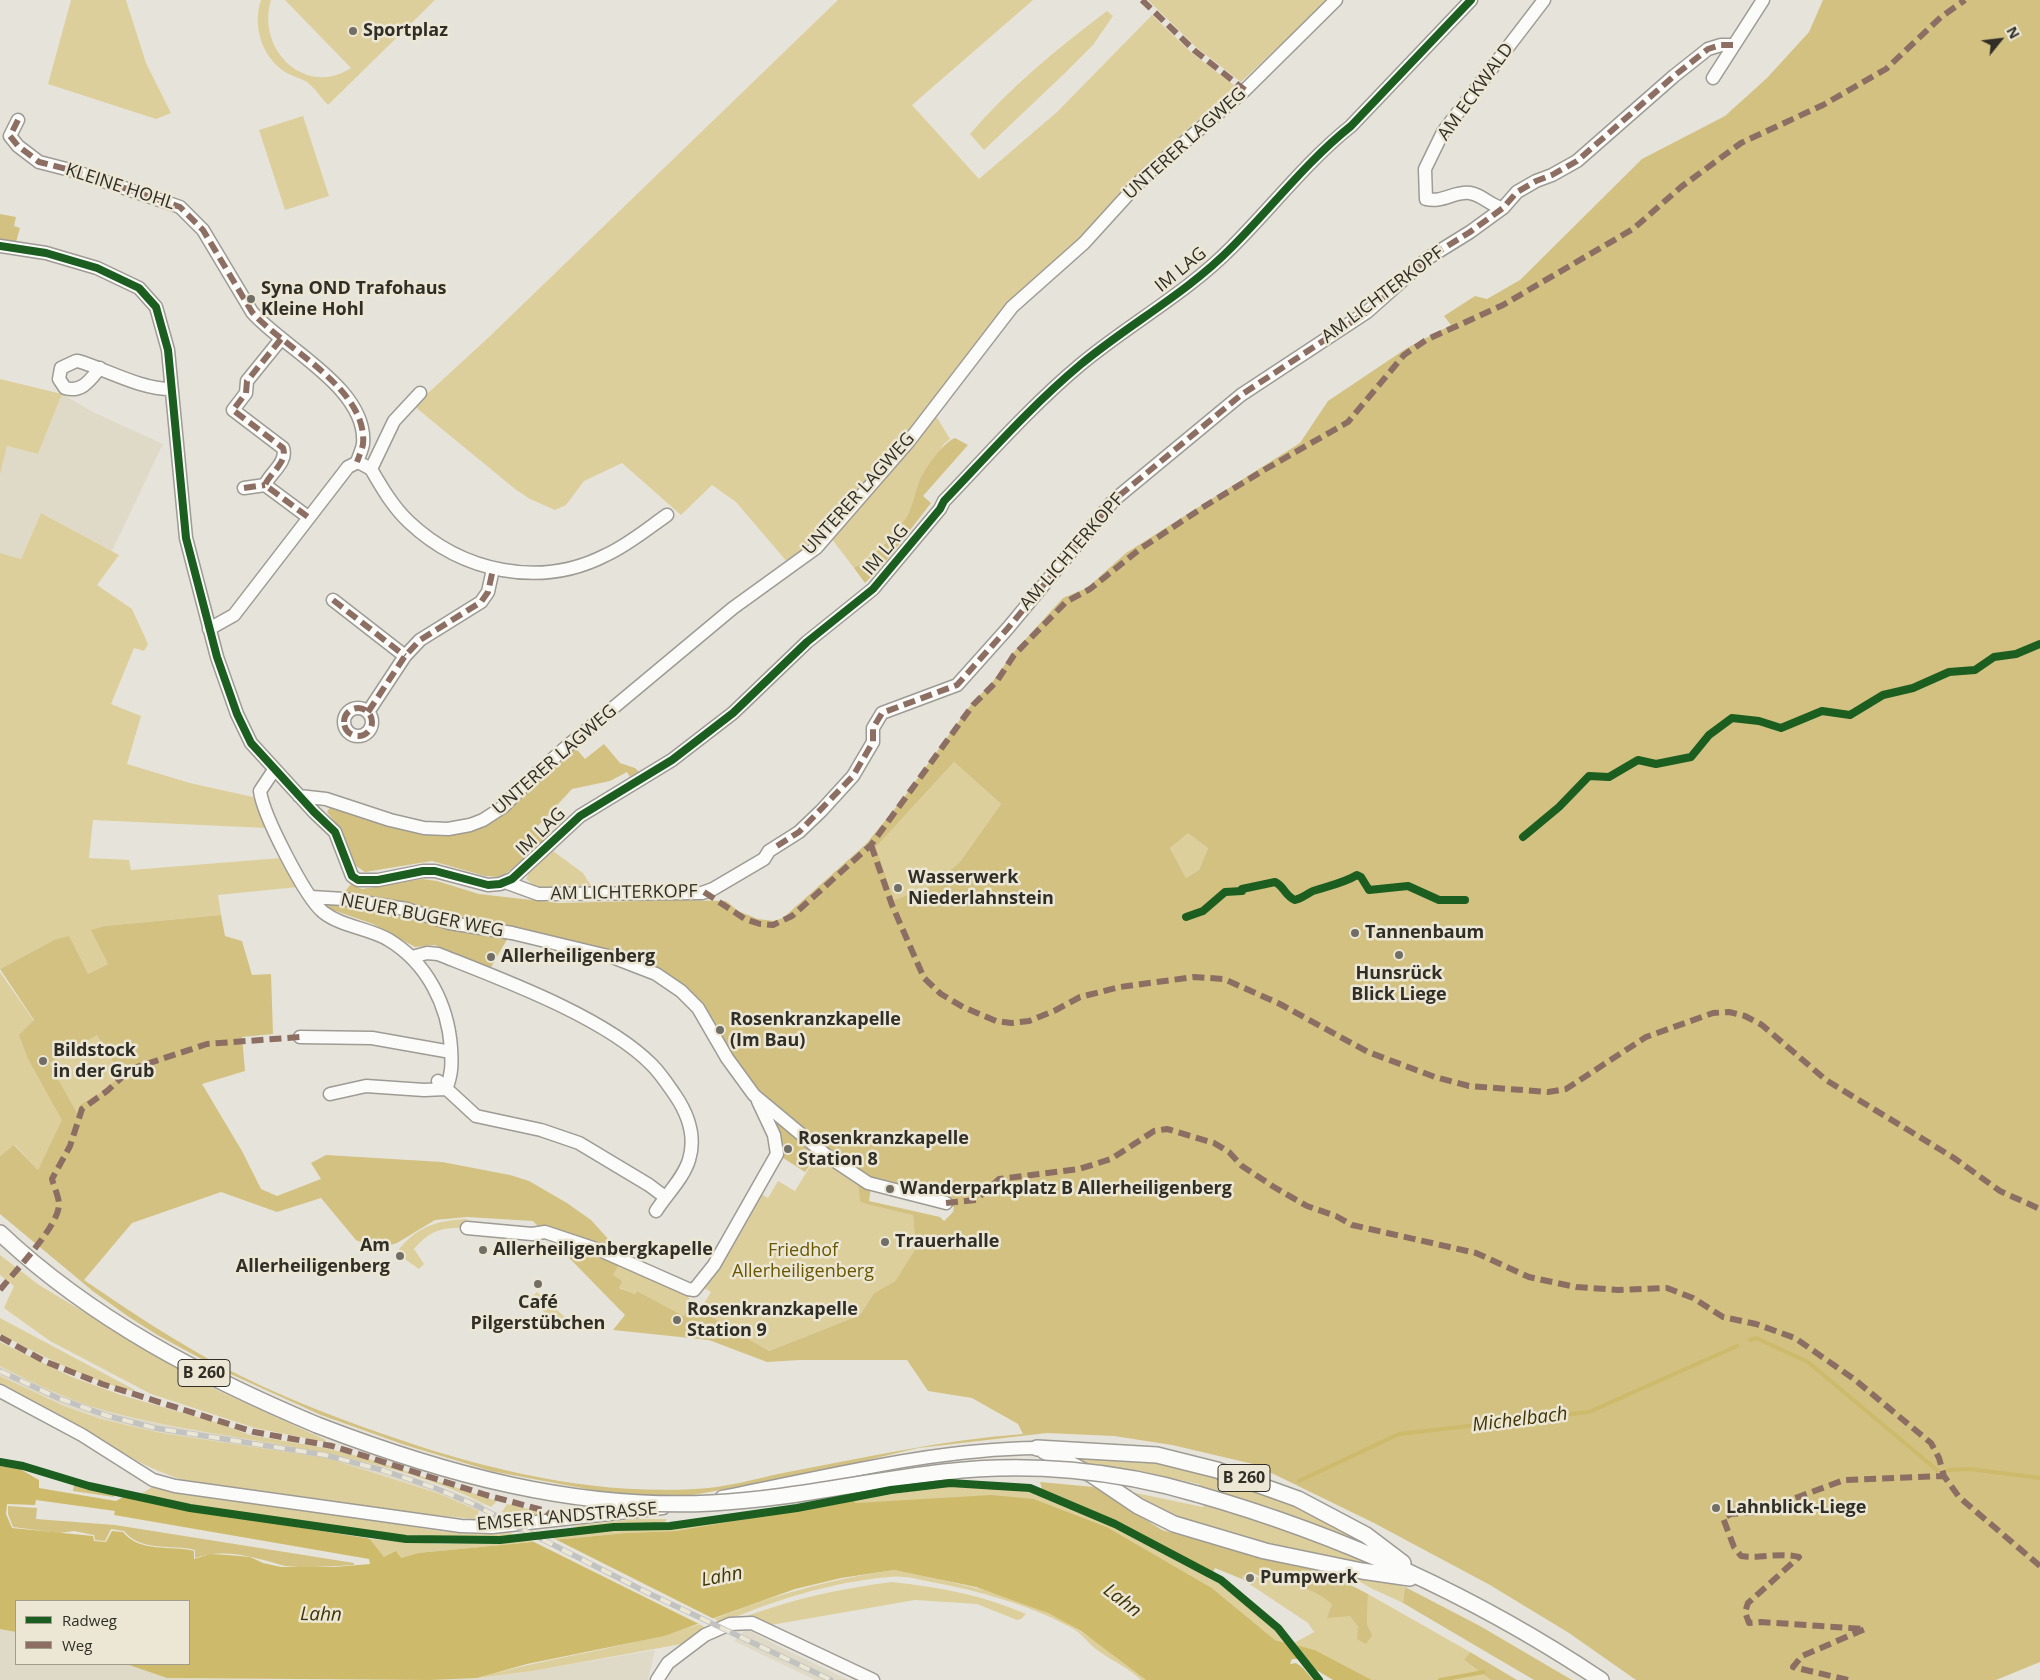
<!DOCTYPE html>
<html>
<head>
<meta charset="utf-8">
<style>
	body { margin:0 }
	#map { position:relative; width:2040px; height:1680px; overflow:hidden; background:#e6e4da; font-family:"Open Sans",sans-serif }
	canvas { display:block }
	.legend { position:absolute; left:15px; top:1600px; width:175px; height:65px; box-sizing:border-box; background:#ece7d4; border:1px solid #a19d8e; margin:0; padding:6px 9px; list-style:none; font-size:15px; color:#302e26 }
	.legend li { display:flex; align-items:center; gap:10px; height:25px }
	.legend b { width:25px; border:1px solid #a19d8e }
	.north { position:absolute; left:1975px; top:15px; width:50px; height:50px; -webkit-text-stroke:4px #ece7d4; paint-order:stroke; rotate:61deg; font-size:14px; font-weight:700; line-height:20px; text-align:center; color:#302e26 }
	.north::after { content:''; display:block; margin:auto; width:18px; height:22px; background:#302e26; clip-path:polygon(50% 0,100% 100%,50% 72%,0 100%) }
</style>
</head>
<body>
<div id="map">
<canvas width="2040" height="1680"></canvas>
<ul class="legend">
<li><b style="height:6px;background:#1b5e20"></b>Radweg</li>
<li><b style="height:6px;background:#8d6e63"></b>Weg</li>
</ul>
<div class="north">N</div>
</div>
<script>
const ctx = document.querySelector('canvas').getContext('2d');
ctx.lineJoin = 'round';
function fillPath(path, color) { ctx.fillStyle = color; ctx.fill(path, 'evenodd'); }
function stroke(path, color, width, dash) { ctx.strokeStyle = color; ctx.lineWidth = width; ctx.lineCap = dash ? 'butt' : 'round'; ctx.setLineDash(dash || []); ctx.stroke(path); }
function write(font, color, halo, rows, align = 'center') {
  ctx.font = font + ' "Open Sans",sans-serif'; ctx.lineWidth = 5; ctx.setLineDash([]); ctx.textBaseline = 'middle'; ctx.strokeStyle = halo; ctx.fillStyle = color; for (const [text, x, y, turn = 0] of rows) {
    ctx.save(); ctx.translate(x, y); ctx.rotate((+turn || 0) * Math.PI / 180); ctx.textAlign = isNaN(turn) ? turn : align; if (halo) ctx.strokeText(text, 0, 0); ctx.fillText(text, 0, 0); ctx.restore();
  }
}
fillPath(new Path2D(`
	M62 394 93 412 163 444 112 551 41 513 21 559 0 553V475L7 446 38 454Z
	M0 1366 57 1393 121 1415 187 1429 342 1455 417 1478 484 1504 479 1511 440 1494 327 1458 161 1433 101 1419 64 1406 14 1383 0 1376Z
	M0 1629 16 1632V1664H126L167 1678 277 1680H0Z
	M746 1629 792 1653 849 1680H815L734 1641Z
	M655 1650 648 1680H430L477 1678 532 1671Z`), '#dfdac7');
fillPath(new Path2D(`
	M71 0H126L146 63 171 113 156 119 48 84Z
	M261 0H271C256 49 305 98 351 68L285 0H435L328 105C321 98 315 88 307 82 300 78 292 76 285 72 262 57 252 26 261 0Z
	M838 0H1033L912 105 979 179 1057 112 1152 15 1192 53 1235 86 1140 172 1080 239 1010 302 907 436 813 545 788 563 736 502 712 485 681 515 622 463 584 481 566 505 555 510 530 499 515 489 414 406 489 337Z
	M1148 0H1328L1241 82 1197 48Z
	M1107 11 1113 16 1093 45 1066 72 984 150 970 134C1010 87 1058 48 1107 11Z
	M303 116 329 196 285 210 259 130Z
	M0 379 62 394 38 454 7 446 0 475Z
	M936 416 950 439 944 444 918 484 917 495 904 522 891 538 854 568 831 538Z
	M41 513 119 555 97 585 132 609 148 644 144 651 134 648 111 704 141 716 127 764 190 783 253 797 266 828 93 820 89 858 129 860 131 870 281 858 298 887 218 895 221 915 104 926 92 930 108 964 88 974 54 940 0 969V553L21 559Z
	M954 762 1001 804 959 863 930 886 894 900 876 847Z
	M1188 832 1208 848 1199 870 1186 878 1170 848Z
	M553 851 583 873 593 889 536 887 526 879 529 873Z
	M0 972 34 1021 29 1061 63 1120 38 1170 15 1145 0 1156Z
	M97 1034 121 1075C106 1089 90 1099 77 1113L48 1063Z
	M817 1155 858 1185 860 1200 866 1204 913 1214 916 1248 895 1281 874 1293 860 1315 769 1351 700 1310 711 1292 704 1288 761 1194 768 1198 778 1181 795 1191Z
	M467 1219V1227C440 1229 433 1228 414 1249L424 1264 419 1269 402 1257 399 1249C418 1226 439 1220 467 1219Z
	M0 1255 39 1285 162 1359 217 1390 326 1440 325 1442 255 1428 151 1394 50 1341 4 1308 14 1286 0 1275Z
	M619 1263 686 1292 691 1302 684 1316 637 1291 635 1294 618 1287 612 1275Z
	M537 1292 578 1329H563L530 1299Z
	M0 1318 135 1390 132 1391C85 1379 43 1356 0 1334Z
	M0 1342 72 1377 121 1395 218 1423 250 1435 325 1448 366 1458 497 1501 491 1507C375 1448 246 1445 122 1415 79 1405 39 1386 0 1366Z
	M0 1376 64 1406 101 1419 161 1433 327 1458 440 1494 479 1511 478 1514 486 1518V1520L412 1513 191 1482C152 1472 125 1454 91 1434 61 1417 30 1400 0 1384Z
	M1059 1453C1107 1454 1160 1457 1207 1472 1262 1489 1313 1514 1364 1541L1361 1544 1270 1507 1200 1487 1199 1484 1139 1471 1077 1463Z
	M953 1485 1030 1492 1109 1524 1218 1583 1271 1625 1286 1642 1275 1640 1212 1588 1107 1527 1034 1499 856 1503 853 1500Z
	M154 1486C222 1502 292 1507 361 1518 405 1524 465 1540 508 1532L514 1535 482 1538 379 1534 192 1506 141 1494Z
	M1131 1492 1203 1507 1204 1504 1276 1526 1374 1565 1373 1568 1226 1535 1156 1507Z
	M507 1504 537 1511 540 1517 510 1515 502 1512Z
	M801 1509 676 1531 626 1533 418 1553 401 1558 384 1557 370 1539 440 1544 505 1543 545 1535 667 1528Z
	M637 1519H667L663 1524 582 1528 573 1526Z
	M894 1570C946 1581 999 1590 1048 1613 1084 1631 1115 1655 1146 1680H1141C1129 1668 1114 1662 1100 1652 1089 1645 1083 1634 1072 1628 1028 1604 979 1591 931 1582 918 1579 902 1575 889 1577 832 1582 774 1600 721 1623L714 1619C776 1594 828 1580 894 1570Z
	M1250 1571 1256 1577 1292 1584 1322 1595 1332 1605 1350 1616 1358 1627 1367 1625 1368 1594 1470 1652 1464 1660 1491 1680H1372L1315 1650 1297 1647 1294 1643 1314 1632 1308 1623 1242 1579 1243 1575Z
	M1351 1573 1405 1587 1403 1603C1390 1596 1358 1585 1351 1573Z
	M892 1582C938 1587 983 1595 1026 1614L1021 1619 1017 1620 977 1604 915 1600 765 1626 742 1618C788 1600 842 1588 892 1582Z
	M700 1624 707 1629 687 1643 532 1671 477 1678C551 1657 627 1648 700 1624Z`), '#ddcf9b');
fillPath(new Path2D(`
	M1823 0H2040V1662L1996 1680H1636L1569 1633 1490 1585 1374 1523 1253 1464 1172 1445 1114 1436 1047 1433 918 1448 817 1472 693 1495H636L592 1490 491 1471 405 1445 321 1415 224 1371 159 1336 129 1317 94 1292 0 1214V1156L14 1145 38 1170 62 1120 29 1061 19 1035 34 1020 0 969 54 940 69 936 88 974 108 964 91 930 104 926 221 915 225 936 242 941 252 975 271 974 273 1034 242 1037 245 1071 202 1084 242 1151 261 1189 277 1196 321 1179 311 1163 326 1155 442 1162 510 1175 529 1181 567 1203 591 1220 610 1241 609 1250 623 1256 613 1275 622 1281 619 1288 635 1294 637 1291 684 1316 690 1304 769 1351 860 1315 874 1293 895 1281 916 1248 913 1215 866 1204 860 1201 858 1185 817 1155 805 1172 774 1152 760 1112 694 1011 676 993 659 981 635 970 509 936 490 969 435 945 415 947 373 924 330 909 324 905 325 902 343 894 351 884 362 889 422 879 437 881 479 894 558 903 678 900 726 901 738 911 758 919 774 921 783 918 866 844 902 800 972 703 991 684 1013 653 1063 598 1087 588 1126 553 1300 443 1328 401 1407 348 1451 325 1444 316 1475 296 1487 299 1520 280 1642 159 1725 116 1767 78 1809 32ZM954 762 1001 804 959 863 930 886 894 900 876 847ZM1188 833 1208 848 1199 870 1186 878 1170 848ZM97 1035 121 1075 103 1091 80 1105 77 1113 49 1063ZM872 1179 946 1206 954 1207 953 1212 944 1221 940 1217 869 1201ZM221 1192 277 1212 321 1198 356 1240 377 1249 397 1243 435 1220 467 1217 533 1221 625 1315 613 1330 709 1340 767 1362 800 1360H907L928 1391 972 1398 1018 1424 1023 1434C942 1440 862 1458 783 1473 754 1479 724 1488 695 1489 588 1495 483 1469 383 1434 328 1415 275 1394 223 1367 175 1341 129 1311 84 1280L132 1223Z
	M0 214 16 217 14 226 20 228 16 242 0 239Z
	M955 438 968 445 923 496 931 503 886 561 865 583 854 568C872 556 890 541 902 524 911 512 914 498 918 485 921 473 944 441 955 438Z
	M604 744 620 763 635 768 639 772 630 777 627 772 610 781 572 789 536 828 547 838 525 859 501 877 485 876 432 861 365 872 356 866 341 830 327 812 330 807 422 835 450 834 525 787 529 790 574 746 585 759Z
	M1040 1482 1094 1487 1162 1530 1263 1558 1321 1570 1368 1594 1367 1625 1372 1635 1366 1644 1357 1639 1358 1627 1350 1616 1327 1618 1332 1605C1310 1581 1273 1587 1250 1571L1247 1575H1243L1242 1579 1215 1568 1213 1572 1118 1522 1042 1489Z
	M74 1484 115 1493 114 1497 73 1491Z
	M8 1506 37 1508 36 1519 115 1525 354 1563V1565C338 1566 295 1569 281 1565 253 1557 225 1548 195 1558V1550C172 1544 140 1552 124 1531L111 1529 105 1541 95 1540 94 1535 74 1531 59 1533 13 1527 8 1514Z
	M1405 1587 1480 1626 1572 1680H1534L1403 1603Z
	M1470 1652 1517 1680H1491L1464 1660Z`), '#d2c181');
fillPath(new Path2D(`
	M0 1466 20 1469 39 1480V1488L116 1501 123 1497 208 1513 366 1538 370 1539 384 1557 396 1551 401 1558 418 1553 626 1533 676 1531 853 1500 856 1503 991 1495 1034 1499 1107 1527 1212 1588 1275 1640 1315 1650 1372 1680H1333L1298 1659H1292L1290 1664 1296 1663 1303 1668 1313 1680H1146L1081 1631 1048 1613 976 1587 894 1570 841 1578 795 1589 664 1636 527 1664 477 1678 430 1680 167 1678 126 1664H189V1601H16V1632L0 1629ZM36 1500 115 1511 114 1515 369 1559 370 1564 335 1567H281L263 1563 250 1557 228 1555 210 1554 194 1559V1551C172 1545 139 1553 123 1532L112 1531 106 1542 94 1541 93 1536 12 1528 6 1514 7 1504 35 1505Z`), '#ceba6b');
fillPath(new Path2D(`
	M551 1537 718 1621 703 1626 528 1539Z
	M1287 1641 1295 1644 1313 1669H1307L1309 1672Z`), '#e6e4da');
stroke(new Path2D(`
	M1750 1340 1756 1338 1808 1362 1937 1470
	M1948 1470 1970 1469 2040 1478
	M1299 1481 1399 1434 1589 1412 1737 1346
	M1440 1680 1484 1672`), '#ceba6b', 4);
const minor = new Path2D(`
	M1713 78 1763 0
	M18 120 10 136 18 146 39 162 74 171 180 207 203 230 252 312C283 348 368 388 363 444 362 450 359 456 357 462
	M1503 208C1490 206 1483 195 1470 193 1454 191 1443 203 1426 199L1425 169 1443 132 1544 0
	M0 246 46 253 97 268 139 288 156 307 168 350 186 538 217 657 237 714 251 743 314 812 335 832 352 876 358 880H378L423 871H435L488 885 500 884 512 879 580 816 672 760 733 713 807 642 873 589 940 509 944 501C988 455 1031 406 1080 365 1129 324 1187 293 1232 247 1272 207 1307 161 1351 126L1471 0
	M281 339 247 381 246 393 233 410 283 448C288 462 270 473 265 485L308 517
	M100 368C90 380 82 393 65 388L59 379 61 368 76 361H78C108 370 140 389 171 389
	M371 469C382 488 393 507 409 522 462 572 540 589 606 555 628 545 647 529 667 515
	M244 488 265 485
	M333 600 405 656
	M209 629 234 615 348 467 358 462 371 469 394 421 420 393
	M344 722a14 14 0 1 1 28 0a14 14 0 1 1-28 0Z
	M368 712 405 656 420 640 481 602 488 592 493 569
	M274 770 260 791C263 815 305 897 323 912 342 927 369 928 389 940 427 963 448 1005 451 1048 452 1063 452 1075 446 1089
	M299 796 326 799 390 820 424 828 448 829 470 825 483 820 503 807 530 779 565 748 733 608 816 548 909 441 1012 307 1084 243 1144 177 1245 90 1336 0
	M505 882 538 894 702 893 713 889 764 859 769 851 799 832 821 811 853 776 873 742V728L882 713 957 685 1008 628 1114 500 1241 395 1367 312 1428 258 1470 232 1503 208 1517 192 1536 181 1552 175 1577 161 1674 76 1708 49 1721 45H1733
	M311 897 344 899 406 909 450 923 512 933 612 957 656 974 681 991 698 1008 727 1058 754 1095 826 1155 868 1183 946 1203
	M412 957 427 953 438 954C501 979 605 1017 652 1065 661 1074 668 1085 675 1095 688 1114 696 1137 689 1160 683 1179 666 1195 656 1211
	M300 1037 372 1038 451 1052
	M438 1081 476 1116 541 1130 579 1143 649 1185 665 1197
	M330 1094 366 1086 424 1090 446 1089
	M467 1228 532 1234 545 1232 602 1251 688 1289 694 1290 714 1265 777 1154 774 1135 758 1101
	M0 1391 82 1435 153 1480 175 1486 461 1526 492 1527 663 1508
	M722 1497C825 1477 931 1449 1037 1448
	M657 1680 668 1663 705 1635 730 1624 752 1623 873 1680`);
const major = new Path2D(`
	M0 1233C91 1319 203 1377 317 1425
	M1037 1448 1157 1455 1217 1470 1298 1499 1366 1535 1403 1563
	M1044 1451 1092 1475 1138 1506 1174 1524 1265 1551 1362 1571 1410 1578
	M1197 1494C1341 1535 1477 1597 1601 1680`);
stroke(minor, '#9d9b94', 15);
stroke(major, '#9d9b94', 18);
stroke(minor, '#fbfbf9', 12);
stroke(major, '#fbfbf9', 15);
const rail = new Path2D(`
	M0 1371 58 1398 108 1416 155 1428 325 1455 382 1470 435 1488 471 1503 646 1592 831 1680`);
stroke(rail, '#c2c2c0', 5.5);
stroke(rail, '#ece7d4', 4, [11]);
const majorBridge = new Path2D(`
	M317 1425C444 1474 575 1510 712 1503 790 1499 866 1481 944 1472 1028 1462 1116 1470 1197 1494`);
stroke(majorBridge, '#9d9b94', 18, []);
stroke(majorBridge, '#fbfbf9', 15);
stroke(new Path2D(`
	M1142 0 1195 51 1245 90
	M18 120 10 136 18 146 39 162 74 171 180 207 203 230 252 312C283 348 368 388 363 444 362 450 359 456 357 462
	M281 339 247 381 246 393 233 410 283 448C288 462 270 473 265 485L308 517
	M244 488 265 485
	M333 600 405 656
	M344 722a14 14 0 1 1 28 0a14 14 0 1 1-28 0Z
	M368 712 405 656 420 640 481 602 488 592 493 569
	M871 845 892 905 924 978 941 994 963 1007 996 1021 1011 1023 1029 1021 1056 1010 1080 997 1120 987 1194 977 1224 979 1280 1004 1368 1052 1435 1077 1469 1086 1548 1092 1566 1089 1646 1037 1713 1013 1729 1012 1745 1016 1762 1025 1826 1080 1954 1158 2000 1191 2040 1209
	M777 846 799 832 853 776 873 742V728L882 713 957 685 1008 628 1114 500 1241 395 1367 312 1428 258 1470 232 1503 208 1517 192 1536 181 1552 175 1577 161 1674 76 1708 49 1721 45H1733
	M704 892 745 919 760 924 773 925 792 916 871 845 973 705 997 681 1014 655 1066 602 1090 589 1140 549 1205 506 1264 470 1348 422 1404 355 1426 340 1503 305 1633 229 1681 187 1741 143 1823 105 1886 69 1941 17 1965 0
	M946 1203 976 1200 999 1179 1079 1169 1111 1159 1154 1131 1167 1129 1214 1143 1229 1152 1242 1166 1274 1187 1307 1206 1336 1216 1352 1225 1476 1253 1529 1277 1576 1287 1618 1290 1667 1288 1693 1298 1723 1317 1756 1324 1795 1338 1854 1379 1931 1443 1939 1458 1944 1476 1959 1497 2040 1566
	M0 1290C14 1272 58 1227 59 1205 59 1197 54 1187 52 1179L70 1146 82 1109 107 1091 131 1069 207 1044 300 1037
	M0 1337 44 1361 102 1384 254 1432 332 1446 371 1458 486 1495 546 1511 557 1521
	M1848 1680 1793 1667 1802 1656 1865 1629 1761 1622 1749 1623 1745 1612 1748 1603 1799 1557C1780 1552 1760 1559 1741 1556L1734 1547 1723 1518 1731 1514 1758 1512 1844 1480 1944 1476`), '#8d6e63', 6, [12, 6]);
stroke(new Path2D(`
	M0 246 46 253 97 268 139 288 156 307 168 350 186 538 217 657 237 714 251 743 314 812 335 832 352 876 358 880H378L423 871H435L488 885 500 884 512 879 580 816 672 760 733 713 807 642 873 589 940 509 944 501C988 455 1031 406 1080 365 1129 324 1187 293 1232 247 1272 207 1307 161 1351 126L1471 0
	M1523 837 1559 807 1589 776 1609 777 1638 760 1656 764 1691 757 1709 735 1732 718 1759 721 1781 728 1822 711 1850 715 1883 695 1913 688 1949 672 1975 670 1994 657 2016 654 2040 644
	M1242 889 1275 882C1284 886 1285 896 1295 900 1302 898 1307 894 1313 891 1328 886 1344 883 1357 875L1361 877 1369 890 1408 886 1439 900H1465
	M1186 917 1203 911 1225 892 1242 891
	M0 1462 23 1466 89 1486 190 1508 406 1539 500 1540 614 1527 670 1526 797 1508 891 1490 950 1483 1030 1488 1115 1524 1221 1580 1278 1628 1319 1680`), '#1b5e20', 8);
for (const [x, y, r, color] of [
	[353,31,5,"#706e65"],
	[251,299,5,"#706e65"],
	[898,888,5,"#706e65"],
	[1355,933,5,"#706e65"],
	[1399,955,5,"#706e65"],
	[491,957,5,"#706e65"],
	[720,1030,5,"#706e65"],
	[43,1061,5,"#706e65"],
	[788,1149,5,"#706e65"],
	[890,1189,5,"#706e65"],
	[885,1242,5,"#706e65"],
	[483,1250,5,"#706e65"],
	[400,1256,5,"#706e65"],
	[538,1284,5,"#706e65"],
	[677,1320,5,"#706e65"],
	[1716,1508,5,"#706e65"],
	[1250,1578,5,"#706e65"]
]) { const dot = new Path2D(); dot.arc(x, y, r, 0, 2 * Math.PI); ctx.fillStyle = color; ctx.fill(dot); stroke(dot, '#ece7d4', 2); }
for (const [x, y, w] of [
	[204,1373,52],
	[1244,1478,52]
]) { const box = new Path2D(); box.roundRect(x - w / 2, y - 13.5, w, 27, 4); ctx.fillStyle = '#ece7d4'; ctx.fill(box); stroke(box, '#302e26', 1); }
write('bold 16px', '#302e26', null, [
	["B 260",204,1373],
	["B 260",1244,1478]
]);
write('bold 18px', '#302e26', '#ece7d4', [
	["Sportplaz",363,31],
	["Syna OND Trafohaus",261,289],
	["Kleine Hohl",261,310],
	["Wasserwerk",908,878],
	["Niederlahnstein",908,899],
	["Tannenbaum",1365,933],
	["Allerheiligenberg",501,957],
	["Hunsrück",1399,974,"center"],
	["Blick Liege",1399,995,"center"],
	["Rosenkranzkapelle",730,1020],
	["(Im Bau)",730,1041],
	["Bildstock",53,1051],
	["in der Grub",53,1072],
	["Rosenkranzkapelle",798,1139],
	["Station 8",798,1160],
	["Wanderparkplatz B Allerheiligenberg",900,1189],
	["Trauerhalle",895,1242],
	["Am",390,1246,"right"],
	["Allerheiligenberg",390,1267,"right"],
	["Allerheiligenbergkapelle",493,1250],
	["Café",538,1303,"center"],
	["Pilgerstübchen",538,1324,"center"],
	["Rosenkranzkapelle",687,1310],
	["Station 9",687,1331],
	["Lahnblick-Liege",1726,1508],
	["Pumpwerk",1260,1578]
], 'left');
write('18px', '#302e26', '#ece7d4', [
	["AM ECKWALD",1476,92,-54],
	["UNTERER LAGWEG",1185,144,-42],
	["KLEINE HOHL",120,187,18],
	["IM LAG",1181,270,-39],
	["AM LICHTERKOPF",1383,295,-37],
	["UNTERER LAGWEG",859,494,-48],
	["IM LAG",886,550,-50],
	["AM LICHTERKOPF",1072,552,-49],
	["UNTERER LAGWEG",555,760,-41],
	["IM LAG",541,832,-44],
	["AM LICHTERKOPF",624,893,-1],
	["NEUER BUGER WEG",422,916,11],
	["EMSER LANDSTRASSE",567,1517,-5]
]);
write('18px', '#695600', '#ece7d4', [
	["Friedhof",803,1251],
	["Allerheiligenberg",803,1272]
]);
write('italic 19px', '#403506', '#ece7d4', [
	["Michelbach",1520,1420,-7],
	["Lahn",722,1577,-11],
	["Lahn",1122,1601,38],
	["Lahn",321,1615,1]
]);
</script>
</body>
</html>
